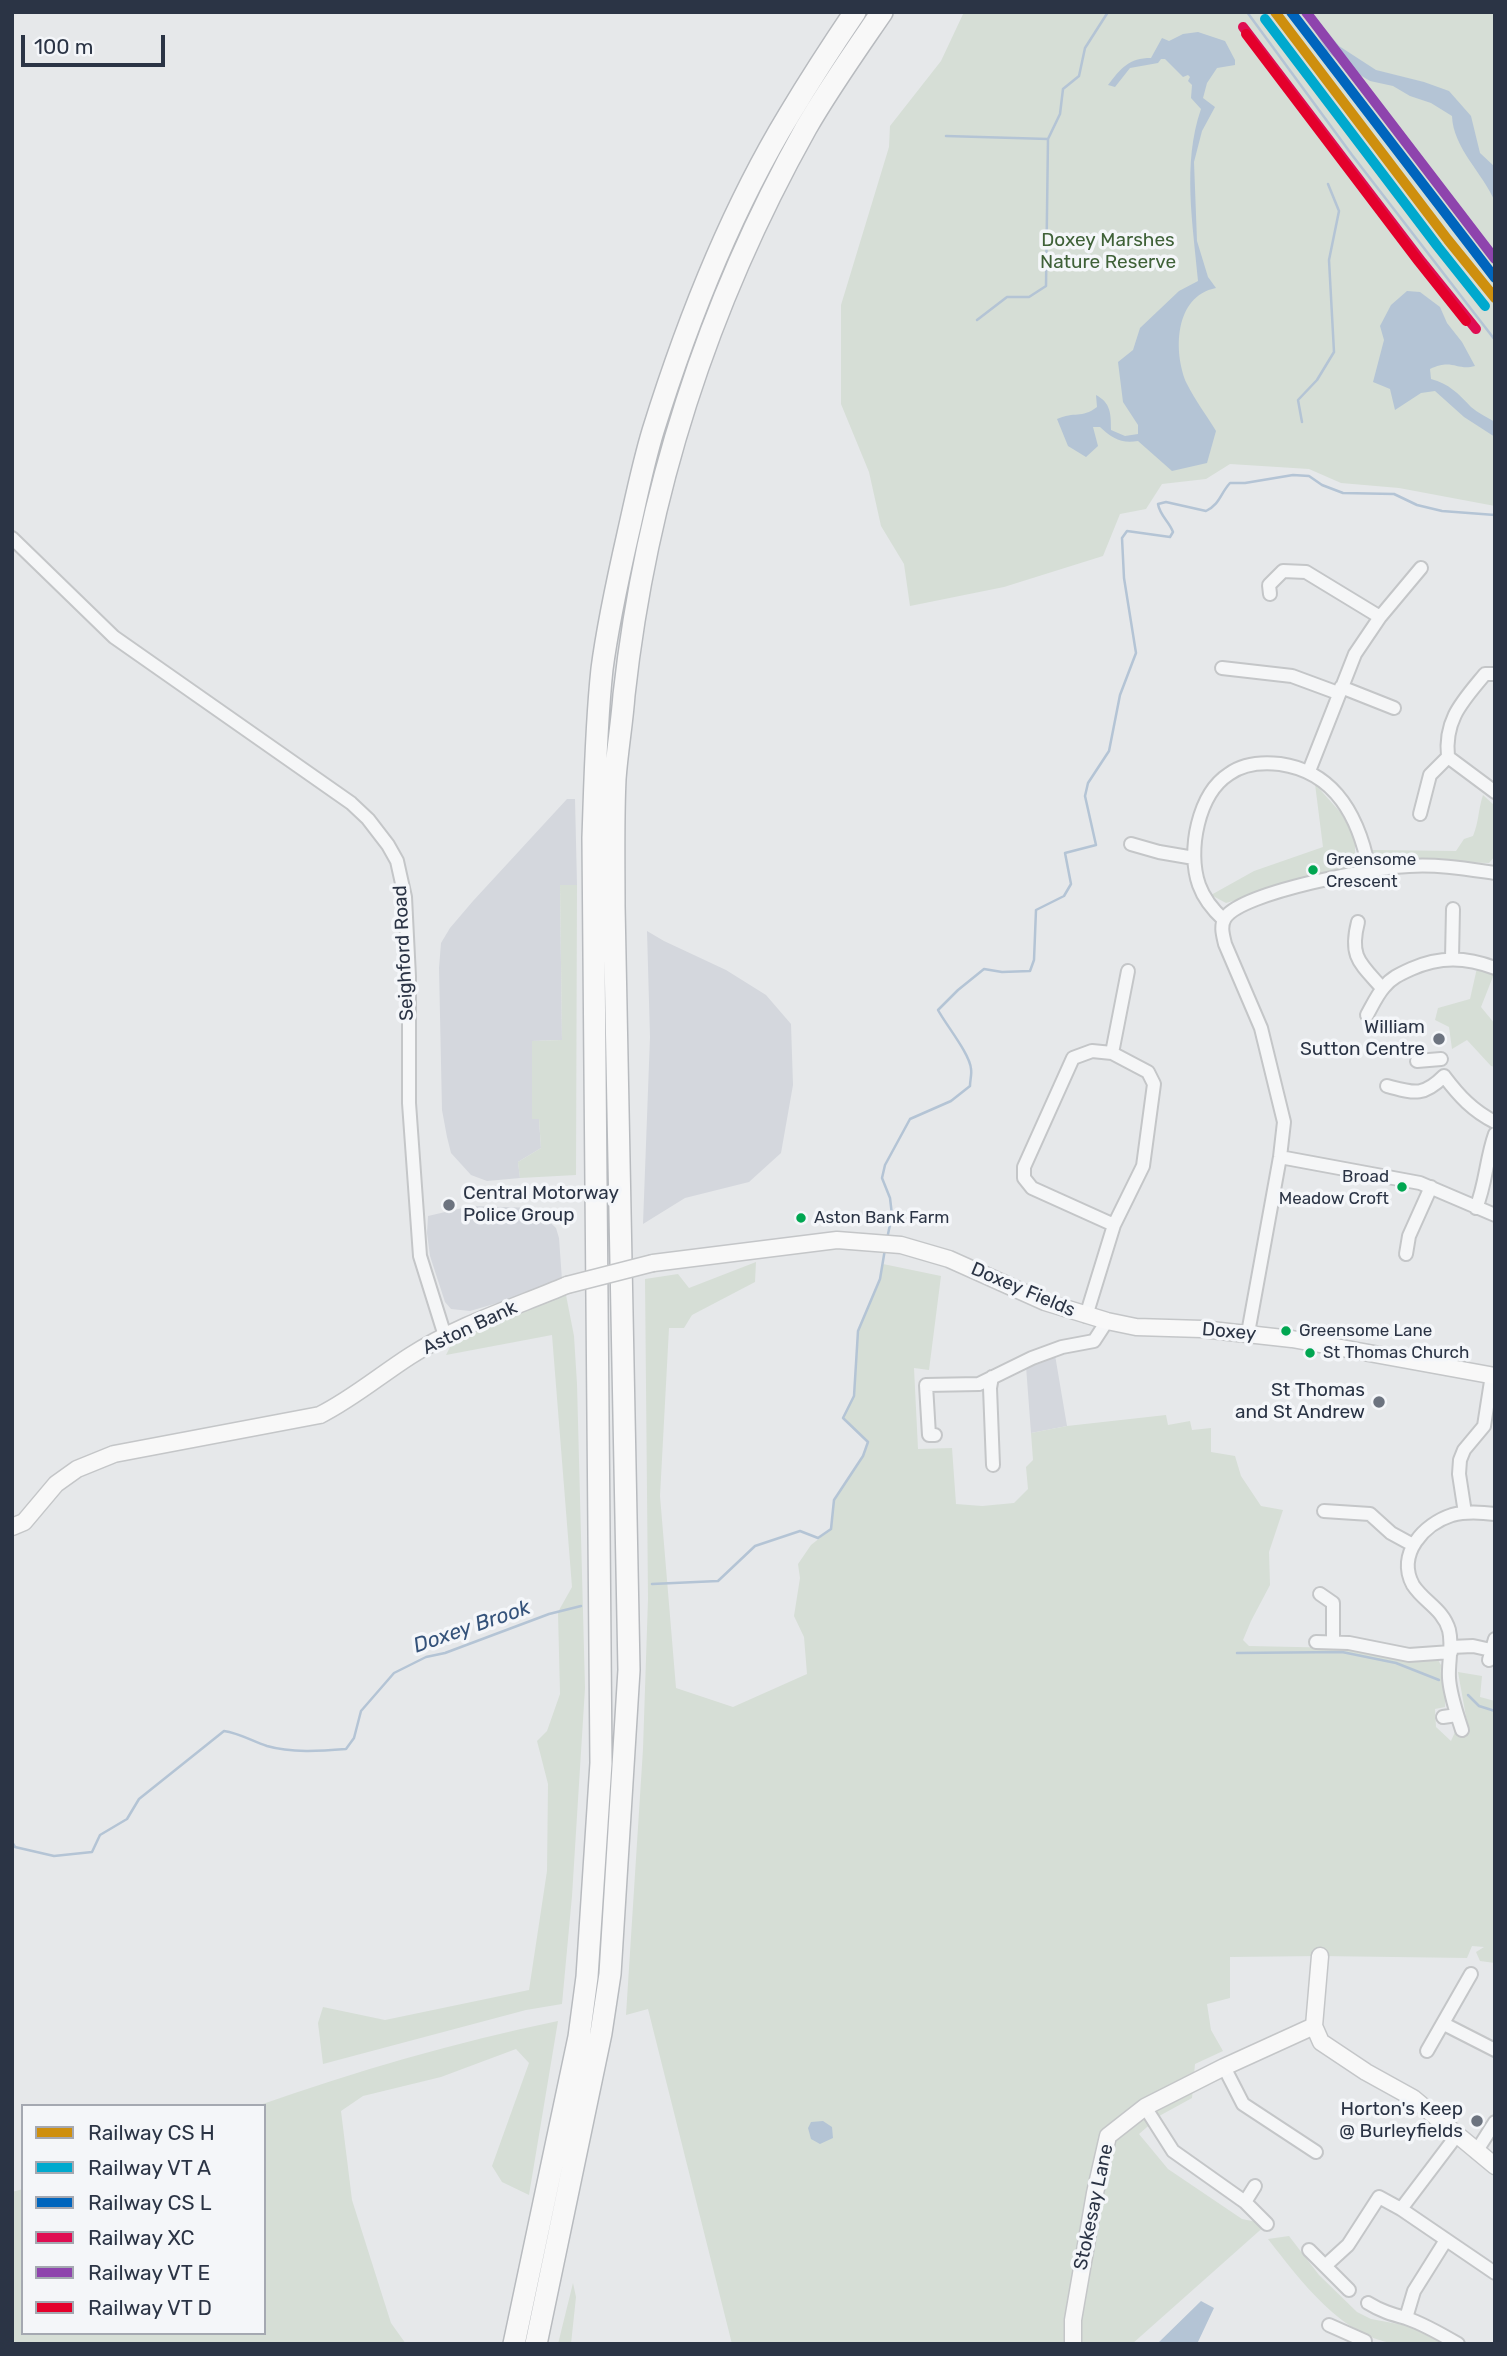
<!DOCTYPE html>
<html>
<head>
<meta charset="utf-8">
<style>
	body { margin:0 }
	#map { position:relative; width:1507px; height:2356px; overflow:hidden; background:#e6e8ea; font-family:Rubik,sans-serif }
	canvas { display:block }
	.frame { position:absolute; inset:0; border:14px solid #2b3445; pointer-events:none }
	.legend { position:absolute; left:21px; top:2104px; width:245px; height:231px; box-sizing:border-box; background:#f4f6f9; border:2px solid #a4a8b1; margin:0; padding:9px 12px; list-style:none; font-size:21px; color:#2b3445 }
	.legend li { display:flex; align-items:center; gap:14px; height:35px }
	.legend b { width:35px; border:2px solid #a4a8b1 }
	.scale { position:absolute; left:21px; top:35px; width:144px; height:32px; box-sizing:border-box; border:4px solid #2b3445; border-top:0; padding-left:9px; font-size:21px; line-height:24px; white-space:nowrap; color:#2b3445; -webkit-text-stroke:5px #f4f6f9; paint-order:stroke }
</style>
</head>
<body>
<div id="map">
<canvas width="1507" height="2356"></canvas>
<div class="frame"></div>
<ul class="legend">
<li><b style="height:9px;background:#ce8f0e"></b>Railway CS H</li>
<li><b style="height:9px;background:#00a9ce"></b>Railway VT A</li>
<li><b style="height:9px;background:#0065bd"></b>Railway CS L</li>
<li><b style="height:9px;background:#df0d52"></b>Railway XC</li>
<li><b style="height:9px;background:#8e44ad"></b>Railway VT E</li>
<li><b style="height:9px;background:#e4002b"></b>Railway VT D</li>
</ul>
<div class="scale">100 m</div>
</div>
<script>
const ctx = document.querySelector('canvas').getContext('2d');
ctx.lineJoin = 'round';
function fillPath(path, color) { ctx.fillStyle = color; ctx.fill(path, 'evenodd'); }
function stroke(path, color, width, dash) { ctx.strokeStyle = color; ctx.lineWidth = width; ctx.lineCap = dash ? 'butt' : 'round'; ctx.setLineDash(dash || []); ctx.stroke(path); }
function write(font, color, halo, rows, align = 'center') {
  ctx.font = font + ' Rubik,sans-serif'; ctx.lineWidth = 7; ctx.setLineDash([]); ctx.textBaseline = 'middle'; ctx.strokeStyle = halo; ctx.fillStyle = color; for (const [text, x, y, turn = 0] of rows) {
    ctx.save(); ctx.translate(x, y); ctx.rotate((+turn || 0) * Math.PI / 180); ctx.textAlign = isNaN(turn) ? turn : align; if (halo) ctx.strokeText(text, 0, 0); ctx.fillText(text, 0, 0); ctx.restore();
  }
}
fillPath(new Path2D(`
	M567 799H575L577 885 560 886 562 1040 532 1041V1119H539L541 1148 518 1162 520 1178 487 1181 471 1175 451 1153 447 1137 442 1110 439 968 441 943 450 928 473 901Z
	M647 931 664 941 726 970 766 995 791 1024 793 1085 781 1153 749 1182 685 1198 643 1224 650 1037Z
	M471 1206 535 1208 556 1228 559 1238 562 1280 511 1299 470 1311 451 1309 445 1302 430 1256 427 1233 428 1216Z
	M1055 1355 1067 1426 1031 1433 1026 1366Z`), '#d4d7dd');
fillPath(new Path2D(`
	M964 12H1495V506L1399 488 1341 483 1309 469 1230 464 1206 479 1162 484 1146 509 1120 514 1103 556 1004 587 910 606 904 564 881 526 869 472 841 404V305L889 147 890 126 941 61Z
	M1315 784 1341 813 1355 839V865L1226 903 1211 895 1254 871 1323 847Z
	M1483 795 1495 806V856L1489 863 1374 859 1373 850 1456 851 1464 839 1473 836C1479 822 1478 810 1483 795Z
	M560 885H577L576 1175 520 1178 518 1162 541 1148 539 1119H532V1041L562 1040Z
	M1477 968 1494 974 1481 1007 1495 1024V1067L1491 1066 1467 1040 1452 1049 1449 1027 1435 1020 1438 1008 1470 999Z
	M756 1262 755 1282 692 1315 684 1328H669L660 1496 676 1688 733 1707 807 1674 804 1637 794 1616 800 1578 798 1564 811 1545 831 1529 834 1500 863 1456 867 1442 843 1418 854 1396 858 1331 880 1279 883 1264 941 1276 929 1370 914 1368 918 1449 952 1448 956 1504 982 1506 1014 1503 1028 1489 1026 1467 1033 1460 1031 1433 1067 1426 1166 1415 1168 1425 1190 1421 1192 1430 1211 1428V1452L1235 1456 1241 1476 1261 1506 1283 1510 1269 1552 1270 1585 1251 1621 1243 1640 1249 1646 1344 1648 1414 1661 1438 1660 1441 1665C1439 1682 1447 1692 1445 1707L1435 1709 1436 1727 1451 1741 1455 1732 1468 1728 1458 1672 1482 1676 1480 1697 1495 1701V1963L1480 1961 1476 1952 1484 1947 1472 1946 1467 1958 1320 1956 1230 1957V1998L1207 2004 1211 2030 1223 2051 1195 2064 1192 2098 1161 2115 1139 2134 1168 2169 1242 2219 1267 2224 1132 2344H732L648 2009 626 2015 643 1749 648 1599 645 1279 678 1274 689 1288Z
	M566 1295 574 1336 577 1384 585 1688 572 1896 562 2004 526 2010 323 2064 318 2023 323 2007 385 2020 529 1990 547 1871 548 1784 537 1741 547 1731 560 1694 558 1612 572 1587 552 1335 446 1355 454 1339Z
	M558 2021 529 2195 502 2182 492 2166 529 2063 516 2049 441 2077 363 2096 341 2111 352 2200 391 2323 406 2344H12V2192L23 2189V2333H264V2106H257C356 2071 456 2042 558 2021Z
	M1289 2236 1319 2275 1357 2312 1371 2319 1414 2327 1443 2344C1429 2344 1414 2345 1399 2344 1343 2339 1300 2280 1268 2239Z
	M573 2283 576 2297 571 2344H558Z`), '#d6ded6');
fillPath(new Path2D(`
	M1303 12H1311L1339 46 1376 70 1424 82 1449 91 1471 116 1480 153 1495 167V202C1483 173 1453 148 1452 116L1431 103 1410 96 1393 86 1370 81 1342 64 1327 51Z
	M1198 32 1225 41 1235 60V65L1217 68 1207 83 1203 98 1215 107 1202 131 1194 162 1197 241 1208 277 1216 288C1174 296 1173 353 1187 384 1195 400 1207 416 1216 431L1207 463 1172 471 1138 441C1121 444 1112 438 1100 427H1093L1098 446 1086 457 1068 446 1057 419C1075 411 1081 419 1097 407L1096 395C1111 403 1111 414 1111 430L1125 436 1138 434V425L1123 402 1118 362 1133 350 1140 328 1179 291 1198 281C1193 224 1182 164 1201 109L1191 98 1192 85 1188 81 1190 77 1188 75 1183 77 1165 59H1161L1158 63 1130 68 1115 87 1108 85C1121 68 1129 58 1151 58L1162 38 1169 41 1183 34Z
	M1407 291 1420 292 1440 307 1447 323 1462 342 1475 366C1457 371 1452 358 1430 369L1431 379C1449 384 1458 393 1471 407 1478 413 1487 417 1495 422V437L1464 417 1435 391 1421 393 1395 410 1390 389 1373 382 1384 340 1380 326 1391 305Z
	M823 2121 832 2127 833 2138 820 2144 811 2139 808 2128 811 2122Z
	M1201 2301 1214 2308 1197 2344H1157Z`), '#b4c4d5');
stroke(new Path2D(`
	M1247 12 1352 155 1495 340
	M946 136 1048 139
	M977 320 1007 297H1029L1046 286 1048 139 1060 114 1063 89 1079 76 1085 48 1108 12
	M1302 422 1298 400 1317 380 1334 352 1329 260 1339 211 1328 184
	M887 1239 892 1215 890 1198 882 1178 885 1165 910 1119 951 1101 970 1086C970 1080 972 1074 971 1069 970 1054 946 1025 938 1010L958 990 984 969 1002 972 1030 971 1034 960 1036 910 1064 896 1071 884 1065 853 1096 845 1085 796 1088 783 1109 751 1120 695 1136 653 1124 578 1122 538 1127 531 1170 537 1173 532C1169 521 1160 516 1158 504L1166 502 1206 511C1220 504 1220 494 1230 483H1245L1293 475 1309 476 1322 485 1343 493 1394 494 1417 505 1442 511 1495 515
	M652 1584 718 1581 755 1546 800 1531 818 1538 831 1529 834 1500 863 1456 868 1442 843 1418 854 1396 858 1331 880 1279 885 1249
	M1237 1653 1342 1652 1396 1663 1439 1680
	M1468 1695 1479 1706 1495 1711
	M12 1842 15 1847 54 1856 92 1852 100 1835 127 1819 139 1799 224 1731C239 1733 252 1741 267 1746 291 1753 321 1751 346 1749L354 1738 361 1711 394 1673 426 1657 445 1653 549 1614 581 1606`), '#b4c4d5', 2.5);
const street = new Path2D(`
	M12 538 114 637 351 803 368 819 388 845 397 861 405 897 409 977V1103L420 1256 445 1336
	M1270 594 1269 585 1283 571 1306 572 1380 617
	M1222 668 1292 676 1338 693
	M1495 674H1485C1463 701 1444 719 1448 757L1495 792
	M1341 687 1394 708
	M1309 771 1355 654 1380 617 1421 568
	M1420 814 1430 775 1448 757
	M1131 844 1159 852 1194 858
	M1224 920C1213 910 1204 899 1199 885 1187 851 1198 794 1229 774 1244 763 1262 762 1280 764 1336 772 1359 818 1369 869
	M1358 922C1349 957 1360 963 1382 988
	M1452 958 1453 909
	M1367 1015C1372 1006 1377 995 1384 987 1391 978 1400 974 1411 969 1440 956 1466 957 1495 968
	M1112 1053 1092 1051 1073 1058 1024 1167V1178L1032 1188 1114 1225
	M1417 1061 1441 1059
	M1387 1086C1414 1093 1423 1097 1444 1076 1459 1096 1473 1111 1495 1122
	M1280 1157 1420 1183 1495 1215
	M1476 1208C1486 1184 1486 1159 1495 1134
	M1406 1254 1409 1236 1431 1187
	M1086 1316 1114 1225 1143 1166 1154 1084 1148 1072 1112 1053 1128 971
	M1248 1333 1280 1157 1284 1122 1261 1028 1225 944C1223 935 1220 926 1225 918 1241 892 1377 867 1409 866 1438 864 1467 869 1495 873
	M992 1377 990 1388 993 1465
	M935 1435H929L926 1385 979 1384 1032 1358 1062 1347 1094 1341 1107 1321
	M1324 1511 1370 1514 1391 1533 1413 1545
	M1465 1513 1459 1474 1460 1460 1464 1450 1484 1426 1492 1375
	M1320 1594 1333 1603V1642
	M1316 1642 1349 1643 1409 1655 1451 1652
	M1451 1647 1473 1646 1491 1650
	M1489 1660 1495 1639
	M1443 1717 1457 1715
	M1462 1730C1457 1714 1450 1695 1449 1678 1448 1662 1453 1647 1449 1630 1443 1609 1424 1602 1413 1585 1396 1554 1424 1524 1452 1515 1466 1511 1480 1512 1495 1514
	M1444 2024 1495 2050
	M1427 2051 1471 1974
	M1224 2067 1243 2104 1316 2152
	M1145 2107 1173 2151 1245 2202 1267 2224
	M1476 2152 1495 2122
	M1245 2202 1255 2186
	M1401 2209 1457 2135
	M1309 2250 1349 2290
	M1325 2266 1348 2245 1379 2197 1401 2209 1495 2273
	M1368 2303C1381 2311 1391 2314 1406 2318 1424 2324 1441 2334 1458 2344
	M1406 2318 1414 2291 1446 2240
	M1329 2325 1365 2341`);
const secondary = new Path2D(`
	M653 1263 837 1240 901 1245 949 1259 1045 1302 1107 1321 1136 1327 1202 1329 1292 1339 1495 1376
	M12 1527 24 1522 56 1484 77 1469 114 1454 320 1415C352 1399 379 1376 410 1356 458 1325 515 1307 567 1285
	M1320 1956 1314 2026 1321 2042 1366 2072 1413 2098 1495 2166
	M1073 2344V2320L1095 2193 1108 2136 1145 2107 1224 2067 1314 2026`);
const highway = new Path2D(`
	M514 2344 579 2037 587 1977 601 1763 593 838C595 781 596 725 602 669 608 623 618 578 628 534 636 499 643 464 653 431 686 325 732 209 789 115 810 80 832 46 855 12
	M536 2344 601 2033 610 1974 629 1670 614 906C614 864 613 821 615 779 617 751 622 723 624 695 646 495 708 303 806 128 829 88 856 50 882 12`);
stroke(street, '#c4c6c8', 16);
stroke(secondary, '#c4c6c8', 19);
stroke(highway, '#b8bbbf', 24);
stroke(street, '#f5f6f7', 12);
stroke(secondary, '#f8f8f8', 16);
stroke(highway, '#f8f8f8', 21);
const secondaryBridge = new Path2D(`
	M567 1285 653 1263`);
stroke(secondaryBridge, '#c4c6c8', 19, []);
stroke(secondaryBridge, '#f8f8f8', 16);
stroke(new Path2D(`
	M1275 12 1448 240 1495 298`), '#ce8f0e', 10);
stroke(new Path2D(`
	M1265 19 1438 247 1485 306`), '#00a9ce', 10);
stroke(new Path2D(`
	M1291 12 1495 278`), '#0065bd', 10);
stroke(new Path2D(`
	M1243 27 1422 262 1476 329`), '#df0d52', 10);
stroke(new Path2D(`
	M1306 12 1495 259`), '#8e44ad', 10);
stroke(new Path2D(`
	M1246 34 1419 262 1466 321`), '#e4002b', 10);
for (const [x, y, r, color] of [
	[1313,870,6,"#00a651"],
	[1439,1039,7,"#6c737f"],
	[1402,1187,6,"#00a651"],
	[449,1205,7,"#6c737f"],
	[801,1218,6,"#00a651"],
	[1286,1331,6,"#00a651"],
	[1310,1353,6,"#00a651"],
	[1379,1402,7,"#6c737f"],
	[1477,2121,7,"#6c737f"]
]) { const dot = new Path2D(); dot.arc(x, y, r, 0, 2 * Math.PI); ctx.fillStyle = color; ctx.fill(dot); stroke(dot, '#f4f6f9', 2.5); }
write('17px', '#2b3445', '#f4f6f9', [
	["Greensome",1326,860],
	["Crescent",1326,882],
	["Broad",1389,1177,"right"],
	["Meadow Croft",1389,1199,"right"],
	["Aston Bank Farm",814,1218],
	["Greensome Lane",1299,1331],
	["St Thomas Church",1323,1353]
], 'left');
write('19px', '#3f6138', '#f4f6f9', [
	["Doxey Marshes",1108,241],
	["Nature Reserve",1108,263]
]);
write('19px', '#2b3445', '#f4f6f9', [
	["Seighford Road",404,953,-93],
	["Doxey Fields",1023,1290,23],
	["Aston Bank",470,1328,-25],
	["Doxey",1229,1332,5],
	["Stokesay Lane",1094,2207,-78]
]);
write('19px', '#2b3445', '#f4f6f9', [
	["William",1425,1028],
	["Sutton Centre",1425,1050],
	["Central Motorway",463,1194,"left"],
	["Police Group",463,1216,"left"],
	["St Thomas",1365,1391],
	["and St Andrew",1365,1413],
	["Horton's Keep",1463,2110],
	["@ Burleyfields",1463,2132]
], 'right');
write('italic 21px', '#34527a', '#f4f6f9', [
	["Doxey Brook",472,1627,-19]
]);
</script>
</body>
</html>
